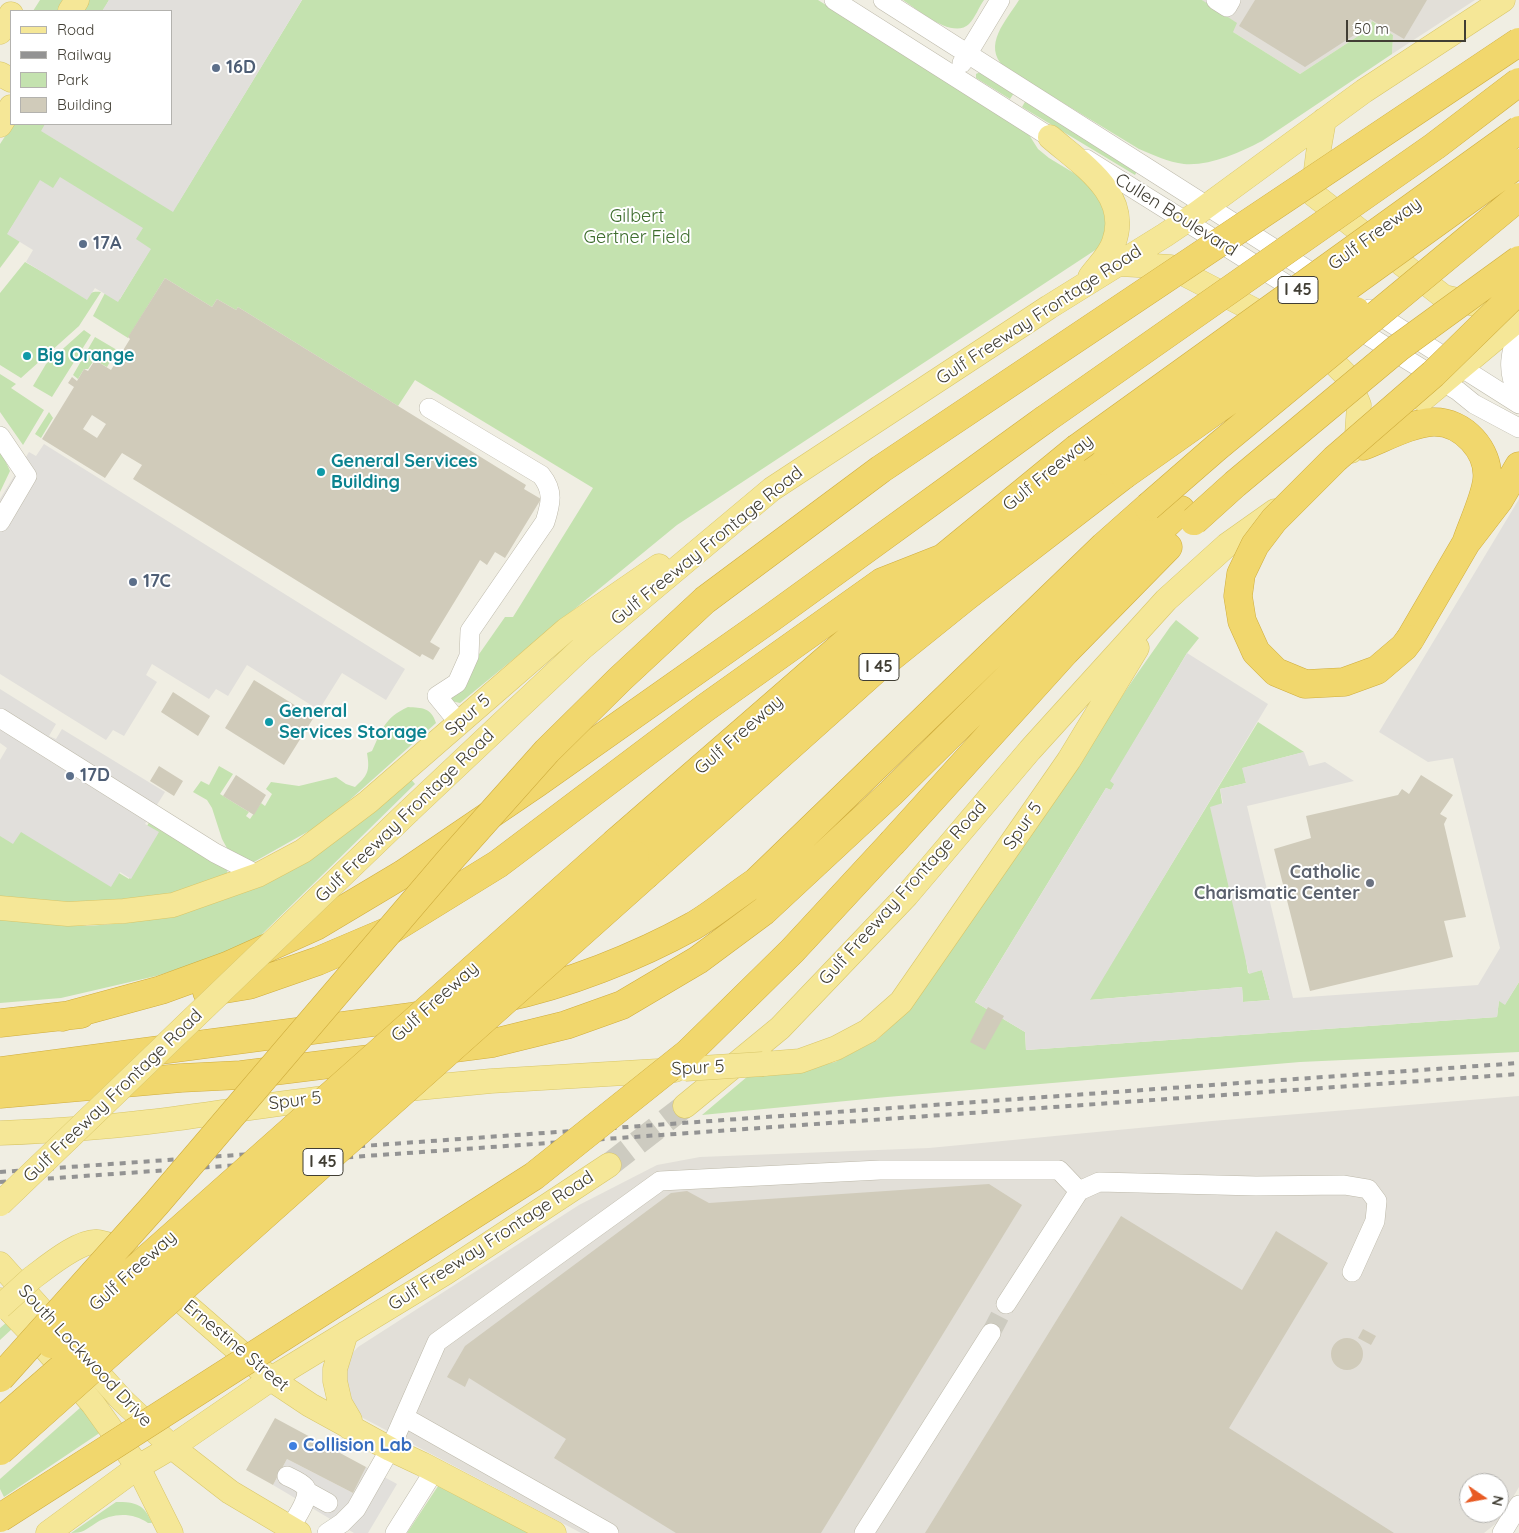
<!DOCTYPE html>
<html>
<head>
<meta charset="utf-8">
<style>
	body { margin:0 }
	#map { position:relative; width:1519px; height:1533px; overflow:hidden; background:#f0eee3; font-family:Quicksand,sans-serif }
	canvas { display:block }
	.legend { position:absolute; left:10px; top:10px; width:162px; height:115px; box-sizing:border-box; background:#fff; border:1px solid #b3b2ae; margin:0; padding:6px 9px; list-style:none; font-size:15px; color:#413e34 }
	.legend li { display:flex; align-items:center; gap:10px; height:25px }
	.legend b { width:25px; border:1px solid #b3b2ae }
	.north { position:absolute; left:1459px; top:1473px; width:50px; height:50px; box-sizing:border-box; background:#fff; border:1px solid #b3b2ae; border-radius:50%; rotate:102deg; font-size:14px; font-weight:700; line-height:20px; text-align:center; color:#413e34 }
	.north::after { content:''; display:block; margin:auto; width:18px; height:22px; background:#e85b23; clip-path:polygon(50% 0,100% 100%,50% 72%,0 100%) }
	.scale { position:absolute; left:1346px; top:20px; width:120px; height:22px; box-sizing:border-box; border:2px solid #413e34; border-top:0; padding-left:6px; font-size:15px; line-height:18px; white-space:nowrap; color:#413e34; -webkit-text-stroke:4px #fff; paint-order:stroke }
</style>
</head>
<body>
<div id="map">
<canvas width="1519" height="1533"></canvas>
<ul class="legend">
<li><b style="height:6px;background:#f5e797"></b>Road</li>
<li><b style="height:6px;background:#939393"></b>Railway</li>
<li><b style="height:14px;background:#c4e2af"></b>Park</li>
<li><b style="height:14px;background:#d0cbba"></b>Building</li>
</ul>
<div class="north">N</div>
<div class="scale">50 m</div>
</div>
<script>
const ctx = document.querySelector('canvas').getContext('2d');
ctx.lineJoin = 'round';
function fillPath(path, color) { ctx.fillStyle = color; ctx.fill(path, 'evenodd'); }
function stroke(path, color, width, dash) { ctx.strokeStyle = color; ctx.lineWidth = width; ctx.lineCap = dash ? 'butt' : 'round'; ctx.setLineDash(dash || []); ctx.stroke(path); }
function write(font, color, halo, rows, align = 'center') {
  ctx.font = font + ' Quicksand,sans-serif'; ctx.lineWidth = 4; ctx.setLineDash([]); ctx.textBaseline = 'middle'; ctx.strokeStyle = halo; ctx.fillStyle = color; for (const [text, x, y, turn = 0] of rows) {
    ctx.save(); ctx.translate(x, y); ctx.rotate((+turn || 0) * Math.PI / 180); ctx.textAlign = isNaN(turn) ? turn : align; if (halo) ctx.strokeText(text, 0, 0); ctx.fillText(text, 0, 0); ctx.restore();
  }
}
fillPath(new Path2D(`
	M1202 0H1475L1392 54 1393 35 1372 21 1369 29 1300 74 1233 32Z
	M1519 1096V1487L1499 1521 1484 1533H581L363 1418 347 1398 346 1360 358 1347 579 1205 657 1165 700 1157 929 1148 1212 1121ZM1469 1483H1499V1513H1469Z`), '#e2dfd8');
fillPath(new Path2D(`
	M40 0H68L61 11H33Z
	M89 0H109L103 11H82Z
	M302 0H818L1026 130 1038 149 1049 158 1097 187 1111 200 1106 243 677 525 460 703 447 700 505 617H513L593 488 415 380 398 406 238 307 236 310 217 299 212 307 165 278 128 338 93 316 105 293 120 299 149 251 42 182 9 231 21 240 0 268V144L13 124H51L178 203Z
	M903 0H984C979 7 975 18 969 24 953 40 918 10 903 0Z
	M1019 0H1202L1237 23 1233 32 1300 74 1369 29 1372 21 1393 35 1392 54 1262 141C1239 153 1210 166 1184 164 1168 162 1153 155 1139 149L1004 67C982 45 1006 21 1019 0Z
	M980 72 1014 93 1010 99 976 78V74Z
	M1026 100 1138 169 1135 175 1022 107Z
	M25 262 86 297C89 292 95 291 101 292L79 326 21 378 0 365V293Z
	M84 330 91 335 52 397 33 386 46 364Z
	M95 337 117 350 107 367 94 360 88 369H84L78 379 73 375Z
	M0 374 16 384 11 388 44 410 23 445 0 412Z
	M49 412 53 418 41 438 35 434Z
	M0 449 10 471 0 492Z
	M1176 620 1199 638 1187 653 1111 781 1115 784 1111 790 1106 788 975 1002 1025 1032 1026 1050 1497 1017 1499 1000 1505 1004 1519 982V1052L1300 1062 887 1097 702 1115 748 1076 792 1072 835 1062 877 1040 911 1008 1137 674 1170 627Z
	M408 707C422 708 431 707 436 723L325 822 252 863 228 850 222 839 212 808 207 800 193 792 201 781 209 785 219 766 233 774 220 794 249 812 246 816 250 819 261 803 265 806 272 794 266 789 271 782 299 786 336 777 346 784 355 787C368 775 370 771 367 753L372 751C382 730 384 718 408 707Z
	M1258 722 1304 752 1243 768 1246 783 1220 789 1248 973 1262 970 1270 1000 1243 1002 1242 987 1089 1000Z
	M410 778 415 784 254 942 216 957 156 976 61 998 0 1003V918L87 926 127 923 163 916Z
	M155 812 222 865 227 870 228 876 178 893 109 905 0 900V834L21 831 119 873 129 879 157 834 147 826Z
	M7 1322 13 1328 0 1340V1328Z
	M81 1407 101 1432 4 1497 0 1489V1479Z
	M442 1480 540 1533H407Z
	M116 1502C136 1502 144 1504 152 1523H148C132 1512 112 1513 96 1523 85 1530 83 1533 71 1533Z`), '#c4e2af');
fillPath(new Path2D(`
	M109 0H302L173 212 41 131 45 124H171V11H102Z
	M60 177 143 228 136 239 151 249 118 302 95 288 87 300 26 262 33 250 7 234 40 180 53 188Z
	M44 444 405 669 386 700 342 673 319 710 247 665 228 696 216 689 209 699 152 664 146 675 157 682 124 736 113 730 106 740 0 674V499L29 452 36 456Z
	M1519 499V982L1505 1005 1499 1001 1497 1017 1026 1050 1025 1032 975 1002 1106 788 1111 790 1114 784 1110 781 1187 653 1268 704 1090 1000 1242 987 1243 1002 1270 1000 1262 970 1249 974 1210 807 1223 803 1220 789 1246 783 1242 768 1304 752 1309 766 1325 762 1354 781 1247 806 1293 998 1478 985 1500 948 1453 758 1428 762 1379 732Z
	M0 689 56 724 49 736 56 739 62 729 165 792 145 824 159 832 131 879 120 872 111 887 21 832 13 844 0 836V760L7 748 0 743Z
	M287 1459 353 1493 366 1467 397 1484 368 1533H354L273 1485Z`), '#e1dfdb');
fillPath(new Path2D(`
	M1255 0H1427L1404 39 1370 19 1365 28 1305 67 1239 26Z
	M165 278 212 307 217 299 236 310 238 307 526 485 524 489 541 499 505 558 495 552 487 565 480 560 430 642 440 648 433 660 422 654 420 657 133 479 142 465 122 453 105 478 42 439 74 387 68 383 72 377 77 381 84 369 88 371 95 360 111 370 130 339 128 337ZM92 415 106 424 97 438 83 429Z
	M254 680 314 717 284 765 225 728Z
	M173 692 210 716 198 736 161 712Z
	M159 766 183 781 174 796 150 781Z
	M236 775 266 795 254 815 223 796Z
	M1421 775 1453 795 1440 814 1447 818 1444 824 1466 917 1444 921 1453 957 1310 991 1274 849 1311 838 1306 816 1398 795 1402 789 1409 794Z
	M988 1007 1004 1016 985 1050 970 1042Z
	M989 1184 1022 1205 821 1533H676L554 1458 566 1439 469 1378 465 1387 447 1377 465 1346 671 1193 687 1191 709 1203Z
	M1121 1216 1242 1290 1276 1231 1328 1263 1229 1428 1394 1533H925Z
	M1363 1329 1376 1336 1371 1345 1358 1338Z
	M1331 1354a16 16 0 1 1 32 0a16 16 0 1 1-32 0Z
	M275 1418 366 1467 353 1493 287 1459 273 1485 246 1470Z`), '#d0cbba');
stroke(new Path2D(`
	M991 1333 1006 1304`), '#cdcbc0', 19, [19, 9]);
stroke(new Path2D(`
	M609 1165 685 1106`), '#cdcbc0', 24, [24, 12]);
const minor = new Path2D(`
	M834 0 1061 144
	M883 0 1325 281
	M1216 0 1227 7 1231 0
	M962 63 1000 0
	M1086 159 1305 296
	M1369 309 1519 404
	M1349 324 1458 391 1474 404 1519 428
	M1519 327C1511 351 1505 372 1519 394
	M429 408 541 475C554 491 551 503 545 522L470 631 469 656 457 683 437 696 459 723
	M0 436 27 476 0 522
	M0 718 215 853 258 875
	M1006 1304 1079 1191 1099 1182 1256 1186 1344 1185 1368 1189 1377 1201 1375 1221 1352 1272
	M404 1417 609 1533
	M287 1476C293 1479 301 1482 305 1487 312 1496 295 1519 290 1528
	M308 1492 328 1503
	M327 1533 342 1523 356 1509 390 1449 437 1342 660 1181 880 1170H1059L1079 1191
	M395 1533 434 1471
	M864 1533 991 1333
	M1502 1533 1519 1505`);
const major = new Path2D(`
	M70 11 77 0
	M0 32 11 14
	M0 74 11 80
	M1324 120 1318 154 1313 194 1444 297 1514 313
	M0 125 11 107
	M1050 137C1081 164 1131 194 1114 242 1110 255 1098 266 1090 277
	M1120 264 1171 267 1277 322
	M1315 344 1347 376 1359 405 1357 435 1351 451
	M1423 399 1519 319
	M409 811 582 648 772 489 1049 307 1165 235 1196 214 1364 91 1503 0
	M0 908 68 914 124 911 173 905 258 875 303 851 368 802 566 630 659 566
	M763 1064 800 1061 836 1048 868 1031 901 1002 1069 760 1137 648
	M397 1090 491 1081 675 1070
	M685 1106 780 1028 907 895 1030 750 1166 600 1227 545 1275 511
	M0 1133C49 1131 99 1128 148 1122 211 1115 273 1103 336 1097
	M0 1264 122 1400 172 1447 230 1492 299 1533
	M32 1278C47 1267 80 1239 99 1242 112 1244 121 1251 131 1257
	M162 1284 271 1379 310 1405 390 1449 422 1464 554 1533
	M0 1300 39 1341 93 1404 138 1467 171 1533
	M346 1333 335 1369V1381L340 1403 350 1420 349 1427
	M48 1533 138 1467 172 1447 271 1379 445 1273 609 1165`);
const highway = new Path2D(`
	M1363 446C1384 438 1411 423 1433 422 1463 421 1490 451 1487 480 1485 498 1472 525 1466 543
	M1410 639 1466 543 1499 500 1519 466
	M616 842 943 558 1076 449
	M893 842 1065 652 1168 547
	M635 855C787 718 939 581 1106 461
	M647 874 875 670 967 596 1124 475
	M207 992 249 985 318 961 391 930 498 864 705 708 882 582 943 558
	M503 998C566 985 637 957 693 926 715 913 735 896 756 882L1104 546 1148 507
	M62 1017 161 990 227 966 316 926 403 874 537 783 771 618 1044 420
	M0 1023 81 1014
	M439 1050 493 1043 566 1025 622 1005 698 960 764 911 891 793 1106 581 1181 510
	M0 1071C137 1054 274 1034 411 1017L432 1013
	M0 1094 181 1078 241 1075 386 1057`);
stroke(minor, '#bdb9aa', 20);
stroke(major, '#d8c669', 25);
stroke(highway, '#cfad3e', 29);
stroke(minor, '#fff', 19);
stroke(major, '#f5e797', 24);
stroke(highway, '#f1d76d', 28);
stroke(new Path2D(`
	M0 1172 1519 1063
	M0 1182 1519 1074`), '#939393', 4, [6, 6]);
const majorBridge = new Path2D(`
	M685 1069 763 1064
	M0 1204 409 811
	M0 1307 32 1278`);
const highwayBridge = new Path2D(`
	M1044 420 1435 146 1519 82
	M1076 449 1519 130
	M1106 461 1519 163
	M1124 475 1356 311
	M1148 507 1217 447 1519 197
	M1194 521 1235 484 1398 348 1519 260
	M1410 639 1404 647 1377 670 1344 682 1305 684 1276 672 1256 652 1242 621 1238 596 1241 574 1255 545 1274 520 1335 459 1433 374 1519 290
	M51 1344 616 842
	M0 1378 156 1204 449 861 547 751 620 679 705 600 881 469 1519 42
	M0 1422 119 1318 635 855
	M0 1451 647 874
	M0 1518 534 1176 688 1053 792 951 893 842`);
stroke(majorBridge, '#d8c669', 25, []);
stroke(highwayBridge, '#cfad3e', 29, []);
stroke(majorBridge, '#f5e797', 24);
stroke(highwayBridge, '#f1d76d', 28);
for (const [x, y, r, color] of [
	[216,68,5,"#5c6f8a"],
	[83,244,5,"#5c6f8a"],
	[27,356,5,"#0f9aa8"],
	[321,472,5,"#0f9aa8"],
	[133,582,5,"#5c6f8a"],
	[269,722,5,"#0f9aa8"],
	[70,776,5,"#5c6f8a"],
	[1370,883,5,"#6b7280"],
	[293,1446,5,"#3f7fe0"]
]) { const dot = new Path2D(); dot.arc(x, y, r, 0, 2 * Math.PI); ctx.fillStyle = color; ctx.fill(dot); stroke(dot, '#fff', 2); }
for (const [x, y, w] of [
	[1298,290,40],
	[879,667,40],
	[323,1162,40]
]) { const box = new Path2D(); box.roundRect(x - w / 2, y - 13.5, w, 27, 4); ctx.fillStyle = '#fff'; ctx.fill(box); stroke(box, '#413e34', 1); }
write('bold 16px', '#413e34', null, [
	["I 45",1298,290],
	["I 45",879,667],
	["I 45",323,1162]
]);
write('bold 18px', '#4e5e75', '#fff', [
	["16D",226,68],
	["17A",93,244],
	["17C",143,582],
	["17D",80,776]
], 'left');
write('18px', '#413e34', '#fff', [
	["Cullen Boulevard",1176,215,32],
	["Gulf Freeway",1375,234,-36],
	["Gulf Freeway Frontage Road",1039,315,-33],
	["Gulf Freeway",1048,473,-39],
	["Gulf Freeway Frontage Road",707,546,-39],
	["Spur 5",468,715,-41],
	["Gulf Freeway",739,735,-41],
	["Gulf Freeway Frontage Road",405,816,-44],
	["Spur 5",1023,826,-55],
	["Gulf Freeway Frontage Road",903,893,-48],
	["Gulf Freeway",435,1002,-42],
	["Spur 5",698,1068,-3],
	["Gulf Freeway Frontage Road",113,1096,-44],
	["Spur 5",295,1101,-7],
	["Gulf Freeway Frontage Road",491,1241,-33],
	["Gulf Freeway",133,1271,-42],
	["Ernestine Street",236,1346,40],
	["South Lockwood Drive",85,1356,47]
]);
write('18px', '#3d6d2d', '#fff', [
	["Gilbert",637,217],
	["Gertner Field",637,238]
]);
write('bold 18px', '#0d838f', '#fff', [
	["Big Orange",37,356],
	["General Services",331,462],
	["Building",331,483],
	["General",279,712],
	["Services Storage",279,733]
], 'left');
write('bold 18px', '#5b616d', '#fff', [
	["Catholic",1360,873],
	["Charismatic Center",1360,894]
], 'right');
write('bold 18px', '#366cbe', '#fff', [
	["Collision Lab",303,1446]
], 'left');
</script>
</body>
</html>
